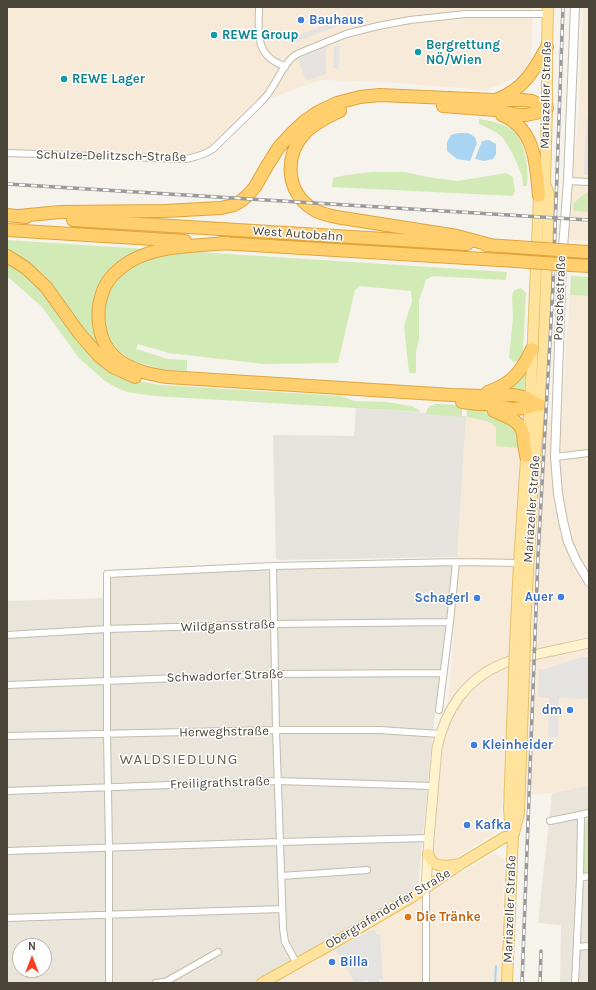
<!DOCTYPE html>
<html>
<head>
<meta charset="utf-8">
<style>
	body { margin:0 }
	#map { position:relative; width:596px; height:990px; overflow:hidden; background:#f6f3ec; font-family:Karla,sans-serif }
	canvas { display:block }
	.frame { position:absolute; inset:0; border:8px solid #4b4439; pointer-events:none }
	.north { position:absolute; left:12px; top:938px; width:40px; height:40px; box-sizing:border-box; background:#fff; border:1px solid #b7b4b0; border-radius:50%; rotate:0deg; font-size:11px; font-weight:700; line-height:16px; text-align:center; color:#4b4439 }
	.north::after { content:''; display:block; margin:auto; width:14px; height:18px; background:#fc3f1d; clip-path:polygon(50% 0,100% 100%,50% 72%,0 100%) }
</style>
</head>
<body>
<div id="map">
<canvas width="596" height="990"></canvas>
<div class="frame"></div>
<div class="north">N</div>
</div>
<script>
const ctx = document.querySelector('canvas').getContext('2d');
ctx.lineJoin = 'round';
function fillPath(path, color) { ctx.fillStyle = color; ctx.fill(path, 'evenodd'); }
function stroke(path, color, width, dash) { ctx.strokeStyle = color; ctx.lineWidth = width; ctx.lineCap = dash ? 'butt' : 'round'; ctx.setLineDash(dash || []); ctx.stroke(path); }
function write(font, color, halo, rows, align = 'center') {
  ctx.font = font + ' Karla,sans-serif'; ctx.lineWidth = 3; ctx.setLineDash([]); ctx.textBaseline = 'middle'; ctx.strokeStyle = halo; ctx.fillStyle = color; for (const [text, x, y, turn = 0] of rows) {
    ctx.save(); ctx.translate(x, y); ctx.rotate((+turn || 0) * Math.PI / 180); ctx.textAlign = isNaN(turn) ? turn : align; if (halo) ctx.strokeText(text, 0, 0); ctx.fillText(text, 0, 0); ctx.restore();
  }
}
fillPath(new Path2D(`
	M454 559 433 731 418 887 281 969V983H7V601L103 598V574L104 572 271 563ZM20 946H44V970H20Z
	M589 785V983H560L561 925 538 923 552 793Z`), '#eae5da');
fillPath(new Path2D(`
	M7 7H533L532 44 530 59 522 74 504 83 486 90 384 82 321 80 274 97 259 99 214 144 202 151 186 155 7 149Z
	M583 7H589V241L567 240 579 109Z
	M570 295 589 296V785L552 793 502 797 500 823 494 834 451 861H441L434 856 432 843 452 666 457 557 466 416 561 421Z
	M494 853 504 859 502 983H281V978Z`), '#f7ead8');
fillPath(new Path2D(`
	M356 408 466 416 457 557 279 560 276 559 273 435 354 436Z`), '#e6e2dd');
fillPath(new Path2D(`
	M479 119C490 121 503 123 512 130 526 141 529 169 527 186H523C523 183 523 179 522 176 519 166 508 143 501 136 495 131 486 127 479 124Z
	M372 172H405L433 178 458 181 506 173 513 177 515 190 513 196 332 187 333 178 346 175Z
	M589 192V212L574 211 573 204 583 195Z
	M7 240 146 249 96 299 114 364 7 251Z
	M198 252 507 272 506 280 433 276 426 280 419 301V340L416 352V373H409L404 326 412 301 411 291 360 286 355 290 338 363 263 364 169 353 138 344 136 349 168 359 187 360V371L164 370 133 361 117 349 106 332 103 317 104 305 110 289 118 277 135 266 155 257 174 253Z
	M7 259 25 271 124 376 139 381 161 385 341 396 354 401 387 402 411 406 419 410 420 412 356 408 154 396 127 392 117 388 105 381 79 358 42 307 7 276Z
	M571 276 589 277V296L570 295Z
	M521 288 526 293 523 351 519 361 513 362 509 358 513 318 512 296 514 290Z
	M526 369 524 394 505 388Z
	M436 404 462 405V417L426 414C427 407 429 406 436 404Z
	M466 406 485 410 502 417 513 422 519 435V448L496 446V427L487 421 467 417Z
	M589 821V875H585L582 873 585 827 586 822Z`), '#d2eab5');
fillPath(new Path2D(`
	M345 18 346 23 295 42 293 37Z
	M334 46H340L339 69 333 68Z
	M326 47V74L306 81 298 59Z
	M586 119H589V175H584Z
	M582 657H589V699L559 698 558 737H548L549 698 538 697 539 669H545Z
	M371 930H375L376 935 380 934 383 979H379V983H368V980L355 983 335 949Z`), '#e5e3e0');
fillPath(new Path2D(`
	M458 133H468L475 137 477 143 470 161 457 159 447 151V142L451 135Z
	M489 140 496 144V154L493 159 484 161 475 159 482 141Z`), '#a9d4f2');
stroke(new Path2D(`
	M495 983 496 966`), '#a9d4f2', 2);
const minor = new Path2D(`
	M259 7C259 24 255 47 271 59 275 62 280 64 285 67
	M7 153 186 159C196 157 204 155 213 149L259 104C264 99 268 95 271 89 279 78 285 61 297 54L346 34 378 26 410 20 466 14H547
	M568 181 589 182
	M555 457 589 453
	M273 566 276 730 283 928 285 942 297 964
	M7 635 107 629 274 624 450 622
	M7 685 275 674 443 673
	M439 710 450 622 456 562
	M7 736 276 730H379L440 734
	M7 791 278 781 433 786
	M550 821 589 813
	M7 851 280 842 429 838
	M281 876 367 870
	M580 878 589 876
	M7 918 282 909
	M577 947 589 946
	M109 983V848L107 734V574L273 566 456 562 522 563
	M156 983 164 982 167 981 218 952
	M426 983V887
	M575 983 580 878 581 815`);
const tertiary = new Path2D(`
	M575 7 568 181 562 261 555 457 558 494 563 521 568 542 576 560 589 582`);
const secondary = new Path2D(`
	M426 887 429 838 437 748C445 710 466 679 502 664 514 659 526 657 538 654 555 650 572 647 589 643`);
const primary = new Path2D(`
	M525 643V626L533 481 541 387 544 341 549 194 545 183
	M515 645 519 563 531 386 539 196 545 183 547 108V47L548 7
	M514 834C515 826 518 820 519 812L524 674
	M428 854C429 857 431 861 434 863 441 868 452 865 460 864
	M262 983 337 941 412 897 462 863 505 837 513 836
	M507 983 513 836V828L510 821 509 810 514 676`);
const motorway = new Path2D(`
	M498 99C524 89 534 70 547 47
	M443 106 496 110 518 115H526L536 113 547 108
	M340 111C327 117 313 124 304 134 284 156 286 193 313 209 320 214 328 215 336 217L457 236 494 246
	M502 115C536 129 536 165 539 196
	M7 215 26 217
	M19 216 60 212 165 211 221 208 234 205 241 201 248 195 255 187 267 166 279 147 291 134 305 121 318 112 337 103 360 97 380 95 493 100H522L532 101 547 108
	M73 220 467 244
	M7 230 185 241
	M220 243 516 261
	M227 243C194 246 158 245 129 262 119 268 107 279 103 291 95 312 97 340 114 356 129 370 148 374 167 377L452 395 485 396 504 395H514L527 398 535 403 540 405
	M486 245 516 247
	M572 251 589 252
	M7 256 26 268 46 287 79 333 99 356 113 367 135 377
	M571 265 589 266
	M488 392C513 383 521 372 532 349
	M462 402 478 404H487L512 409 526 408 535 405H540
	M494 411C505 416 521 420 523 434 524 437 523 440 524 443 524 447 526 452 526 456`);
stroke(minor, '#c2bbae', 8);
stroke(tertiary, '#c2bbae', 10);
stroke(secondary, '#d6c79b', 11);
stroke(primary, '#e6c16a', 12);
stroke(motorway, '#e0a43c', 14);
stroke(minor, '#fff', 6);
stroke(tertiary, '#fff', 8);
stroke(secondary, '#fff3cd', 9);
stroke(primary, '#ffe39c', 10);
stroke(motorway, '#ffcf6e', 12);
const rail = new Path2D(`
	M7 184 589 220
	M522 983 538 556 553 286 563 7
	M540 983 541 951`);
stroke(rail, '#9a9a9a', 3.5);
stroke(rail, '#fff', 2, [6]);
const primaryBridge = new Path2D(`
	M524 674 525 643
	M514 676 515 645`);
const motorwayBridge = new Path2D(`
	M516 247 572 251
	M516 261 571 265`);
stroke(primaryBridge, '#e6c16a', 12, []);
stroke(motorwayBridge, '#e0a43c', 14, []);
stroke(primaryBridge, '#ffe39c', 10);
stroke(motorwayBridge, '#ffcf6e', 12);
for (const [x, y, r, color] of [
	[301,20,4,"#3f7fe0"],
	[214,35,4,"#0f9aa8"],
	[418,52,4,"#0f9aa8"],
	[64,79,4,"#0f9aa8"],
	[561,597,4,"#3f7fe0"],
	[477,598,4,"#3f7fe0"],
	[570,710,4,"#3f7fe0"],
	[474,745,4,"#3f7fe0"],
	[467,825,4,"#3f7fe0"],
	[408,917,4,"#e8710a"],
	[332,962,4,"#3f7fe0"]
]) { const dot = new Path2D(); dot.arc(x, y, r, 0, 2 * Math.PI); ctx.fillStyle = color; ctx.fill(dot); stroke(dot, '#fff', 1.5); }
write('bold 13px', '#366cbe', '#fff', [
	["Bauhaus",309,20],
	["Auer",553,597,"right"],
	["Schagerl",469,598,"right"],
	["dm",562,710,"right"],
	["Kleinheider",482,745],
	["Kafka",475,825],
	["Billa",340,962]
], 'left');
write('bold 13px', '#0d838f', '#fff', [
	["REWE Group",222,35],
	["Bergrettung",426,45],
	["NÖ/Wien",426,60],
	["REWE Lager",72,79]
], 'left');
write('13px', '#4b4439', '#fff', [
	["Mariazeller Straße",546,95,-89],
	["Schulze-Delitzsch-Straße",111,156,1],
	["West Autobahn",298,234,4],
	["Porschestraße",560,298,-88],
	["Mariazeller Straße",532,509,-86],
	["Wildgansstraße",228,626,-2],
	["Schwadorfer Straße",225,676,-2],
	["Herweghstraße",224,732,-1],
	["Freiligrathstraße",220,783,-2],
	["Obergrafendorfer Straße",388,909,-31],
	["Mariazeller Straße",510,909,-88]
]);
write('bold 13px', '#c56008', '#fff', [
	["Die Tränke",416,917]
], 'left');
ctx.letterSpacing = '1px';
write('15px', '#6e6250', '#fff', [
	["WALDSIEDLUNG",179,760]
]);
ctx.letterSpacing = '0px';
</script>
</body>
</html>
